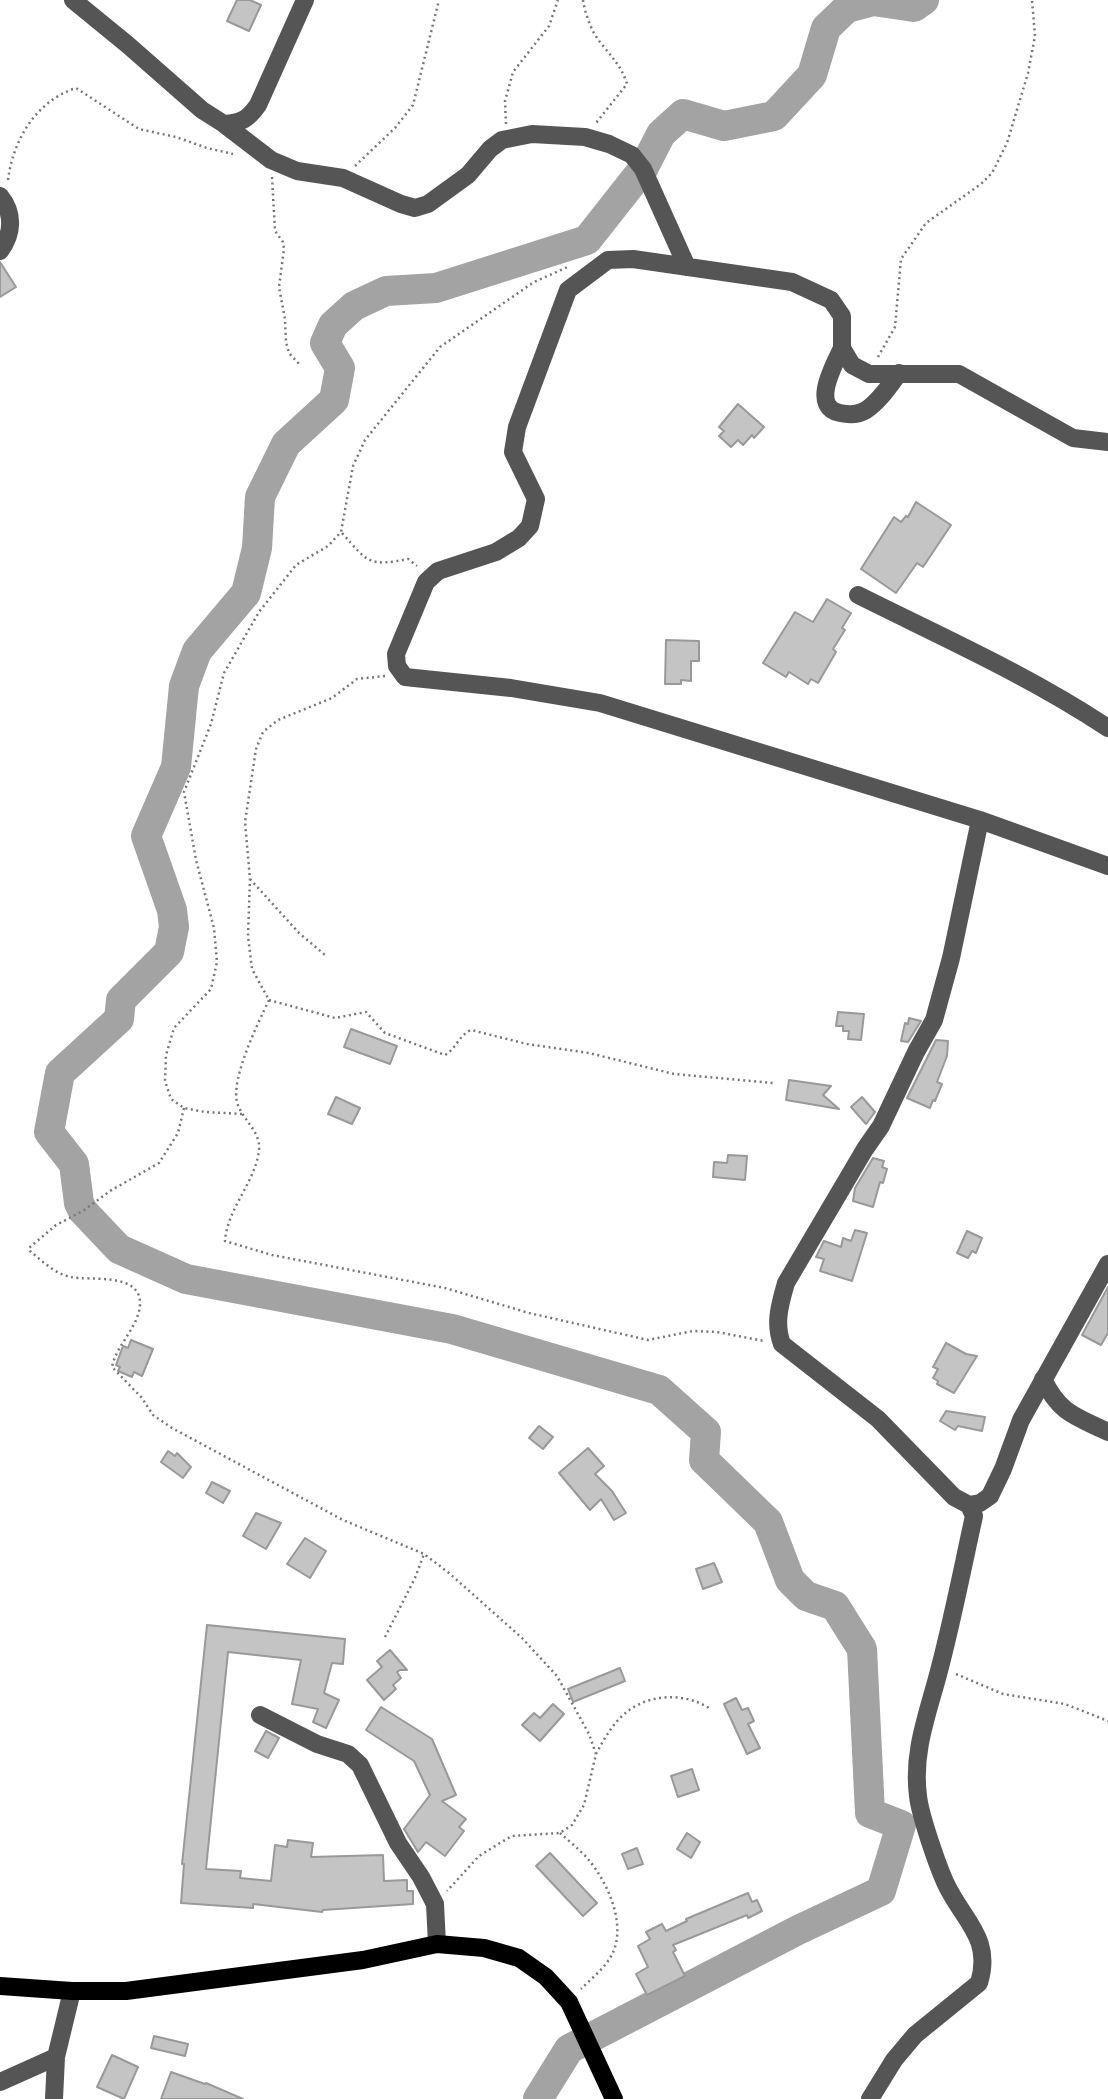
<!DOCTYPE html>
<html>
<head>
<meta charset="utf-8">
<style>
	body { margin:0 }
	canvas { display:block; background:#fff }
</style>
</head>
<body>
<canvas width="1108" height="2099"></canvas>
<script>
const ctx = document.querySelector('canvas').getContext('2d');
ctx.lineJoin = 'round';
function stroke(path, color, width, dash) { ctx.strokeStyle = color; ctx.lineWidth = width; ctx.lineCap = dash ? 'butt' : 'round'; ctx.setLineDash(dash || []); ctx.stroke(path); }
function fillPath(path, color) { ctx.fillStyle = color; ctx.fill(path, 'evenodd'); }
stroke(new Path2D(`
	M538 2099 569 2049 798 1930 881 1891 901 1825 870 1813 862 1649 835 1606 806 1596 790 1580 768 1522 704 1460 706 1432 659 1390 452 1329 186 1279 119 1249 83 1211 79 1203 74 1164 49 1132 60 1073 119 1019 121 1000 169 952 174 927 172 910 146 836 176 767 184 686 197 651 246 593 257 548 260 497 286 444 334 400 340 368 325 343 333 325 354 306 386 291 436 288 587 240 643 169 661 134 683 114 724 126 774 116 812 75 826 28 847 8 873 1 914 7 924 0`), '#a3a3a3', 30);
const building = new Path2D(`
	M237 0H250L261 5 249 31 227 21Z
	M0 262 16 287 0 297Z
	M738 404 764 427 754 438 752 435 743 445 738 440 731 447 719 436 724 431 719 427Z
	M916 502 951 525 923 567 917 563 896 593 861 569 894 517 901 522 906 516 908 517Z
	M827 599 851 613 842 628 845 630 833 649 836 652 818 683 811 679 808 684 789 672 786 677 763 663 795 612 813 622Z
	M666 640 699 641V661H691V681L681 680V684H665Z
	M838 1012 864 1014 861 1040 848 1039 849 1031H843V1026H836Z
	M909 1018 921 1021 908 1042 901 1041 905 1023 908 1024Z
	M351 1029 397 1046 390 1064 344 1047Z
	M936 1040 948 1041 947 1056 937 1082 942 1084 935 1101 933 1100 930 1108 907 1098Z
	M789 1080 831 1086 823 1095 839 1109 786 1100Z
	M336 1097 360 1108 352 1124 328 1114Z
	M862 1097 875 1112 866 1124 851 1107Z
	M728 1155 747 1156 745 1180 713 1177 714 1162 727 1163Z
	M873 1158 884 1161 882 1167 887 1169 883 1183 880 1182 873 1207 853 1201 855 1188Z
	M855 1230 867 1233 852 1281 820 1271 824 1259 816 1257 824 1241 841 1247 843 1238 851 1241Z
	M967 1231 982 1238 976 1253 972 1251 968 1258 957 1253Z
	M1108 1287V1333L1101 1345 1082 1335Z
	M131 1340 153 1349 142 1376 134 1372 132 1377 118 1371 120 1367 116 1365 123 1346 128 1348Z
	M946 1343 966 1354 977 1356 954 1393 937 1384 938 1381 933 1378 938 1369 933 1367Z
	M946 1411 985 1417 982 1431 958 1426 955 1430 940 1421Z
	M539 1426 553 1437 543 1449 529 1438Z
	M588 1448 604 1466 595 1474 612 1491 626 1513 614 1520 601 1499 590 1510 559 1473Z
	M168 1451 175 1456 177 1453 191 1467 183 1478 161 1462Z
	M212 1482 230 1491 223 1503 206 1493Z
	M256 1513 281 1523 266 1549 243 1536Z
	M305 1538 326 1551 310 1578 287 1564Z
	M714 1563 722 1582 703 1589 696 1569Z
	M207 1625 345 1639 343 1664 332 1663 324 1693 339 1700 326 1728 313 1722 318 1709 292 1704 301 1660 228 1652 206 1869 241 1871 240 1878 271 1881 275 1845 287 1847 288 1840 313 1843 311 1857 383 1855 384 1881 407 1880V1891H413V1904L323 1910 322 1912 253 1904V1908L181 1903 184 1864H182Z
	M390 1650 407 1670H400L397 1672 401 1678 393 1685 396 1689 384 1700 367 1680 382 1667 377 1661Z
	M620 1668 625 1681 573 1702 568 1689Z
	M736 1698 742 1710 748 1708 754 1721 748 1724 760 1748 747 1754 724 1704Z
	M553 1704 564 1714 540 1741 522 1725 534 1713 540 1718Z
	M381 1707 432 1739 456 1795 442 1801 466 1819 459 1827 464 1831 445 1856 426 1842 418 1852 404 1829 430 1795 414 1761 366 1730Z
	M266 1731 279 1738 268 1758 255 1751Z
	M692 1769 699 1790 678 1797 671 1776Z
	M687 1833 700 1842 691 1858 677 1849Z
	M637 1848 643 1864 628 1869 622 1854Z
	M550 1853 597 1903 583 1916 536 1866Z
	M748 1893 752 1902 757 1900 762 1911 748 1918 747 1915 673 1945 676 1950 673 1952 685 1976 647 1995 636 1974 648 1967 638 1946 650 1939 646 1932 662 1924 666 1931 687 1921 686 1919Z
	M154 2036 188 2044 185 2056 151 2048Z
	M112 2055 138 2067 124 2099 97 2087Z
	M171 2072 205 2084 206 2083 243 2099H161Z`);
fillPath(building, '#c4c4c4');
stroke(building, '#999', 2);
stroke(new Path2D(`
	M583 0C585 13 591 31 600 42 611 56 622 67 627 84L596 123
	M506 124 505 101 513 72 549 26 558 0
	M355 166 395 128 413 105 439 0
	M272 177 275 231 283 242 284 249 279 287 285 319 286 342 289 353 299 364
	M8 180C13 140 36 101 76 88L139 129 176 137 207 148 233 154
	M878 357 895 327 901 259 926 223 981 184 992 173 1007 143 1028 73 1035 36 1032 0
	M342 533C368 562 368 567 408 559L417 566
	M385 676 357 679 332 698 278 720 263 732 256 749 245 822 250 879 248 936 252 969 269 1000C258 1023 231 1078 237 1102 242 1120 261 1131 259 1150 256 1181 227 1209 225 1241L272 1255 445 1288 529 1313 648 1340 693 1331 717 1332 764 1341
	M250 879 299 933 325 955
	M269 1000 335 1018 366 1012 385 1033 445 1055C456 1049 459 1035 471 1030L527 1044 589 1053 674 1074 773 1083
	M184 1108 178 1133 159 1163 110 1191 83 1211 56 1225 29 1248 30 1251C42 1261 55 1274 71 1277 89 1281 140 1272 140 1303 140 1326 116 1345 112 1367L142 1398 153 1415 172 1428 343 1520 424 1554 449 1573 522 1638 557 1676 589 1734 596 1754 584 1805 572 1825 560 1833 512 1836 500 1843 479 1856 447 1891
	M242 1114 205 1112 184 1108 171 1099 165 1081 166 1055 174 1028 211 989 217 962 214 928 196 860 184 792 211 724 224 673 259 612 296 565 328 546 341 532 353 466 365 440 440 347 534 282 570 266
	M385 1637 415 1578 424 1554
	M956 1674 1003 1694 1065 1704 1108 1721
	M596 1754C603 1741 610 1728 621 1717 644 1694 682 1691 709 1708
	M560 1833C569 1841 580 1850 588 1859 609 1884 630 1931 608 1961 601 1971 590 1980 581 1989`), '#777', 2.5, [2, 3.5]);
stroke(new Path2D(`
	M73 0 128 45 202 110 224 124 271 160 297 171 343 178 401 204 415 208 428 204 468 175 490 149 502 140 532 134 585 137 609 144 632 155 643 169 687 267
	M224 124C242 123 248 119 258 105L305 0
	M0 196C14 213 13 234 0 251
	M842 348C834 365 810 407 840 413 849 415 858 415 866 410 879 402 890 385 899 373
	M1108 442 1073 438 959 374H869L852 365 842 348V316L831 300 792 282 633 259 608 260 568 290 517 427 513 452 536 499 530 526 519 538 496 552 438 571 426 582 396 654 397 666 405 677 511 688 600 703 980 820 1108 866
	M858 595C942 637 1030 676 1108 728
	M980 820 951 958 934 1020 916 1052 881 1126 865 1149 786 1283C780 1304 774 1323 782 1344L878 1419 954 1497 969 1505 980 1503 990 1496 1003 1469 1021 1420 1108 1264
	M1043 1379C1060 1414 1075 1416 1108 1432
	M260 1715 317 1744 348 1754 360 1765 398 1843 421 1877 435 1904 437 1944
	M0 2082 56 2057
	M54 2099 56 2057 72 1991
	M870 2099 894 2060 915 2035 979 1983C993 1937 962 1920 945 1882 937 1864 920 1815 918 1796 912 1750 929 1711 940 1667 953 1617 963 1566 974 1516L969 1505`), '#555', 18);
stroke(new Path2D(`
	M0 1986 72 1991H126L363 1960 437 1944 484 1948 519 1958 546 1977 569 2002 614 2099`), '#000', 18);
</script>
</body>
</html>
